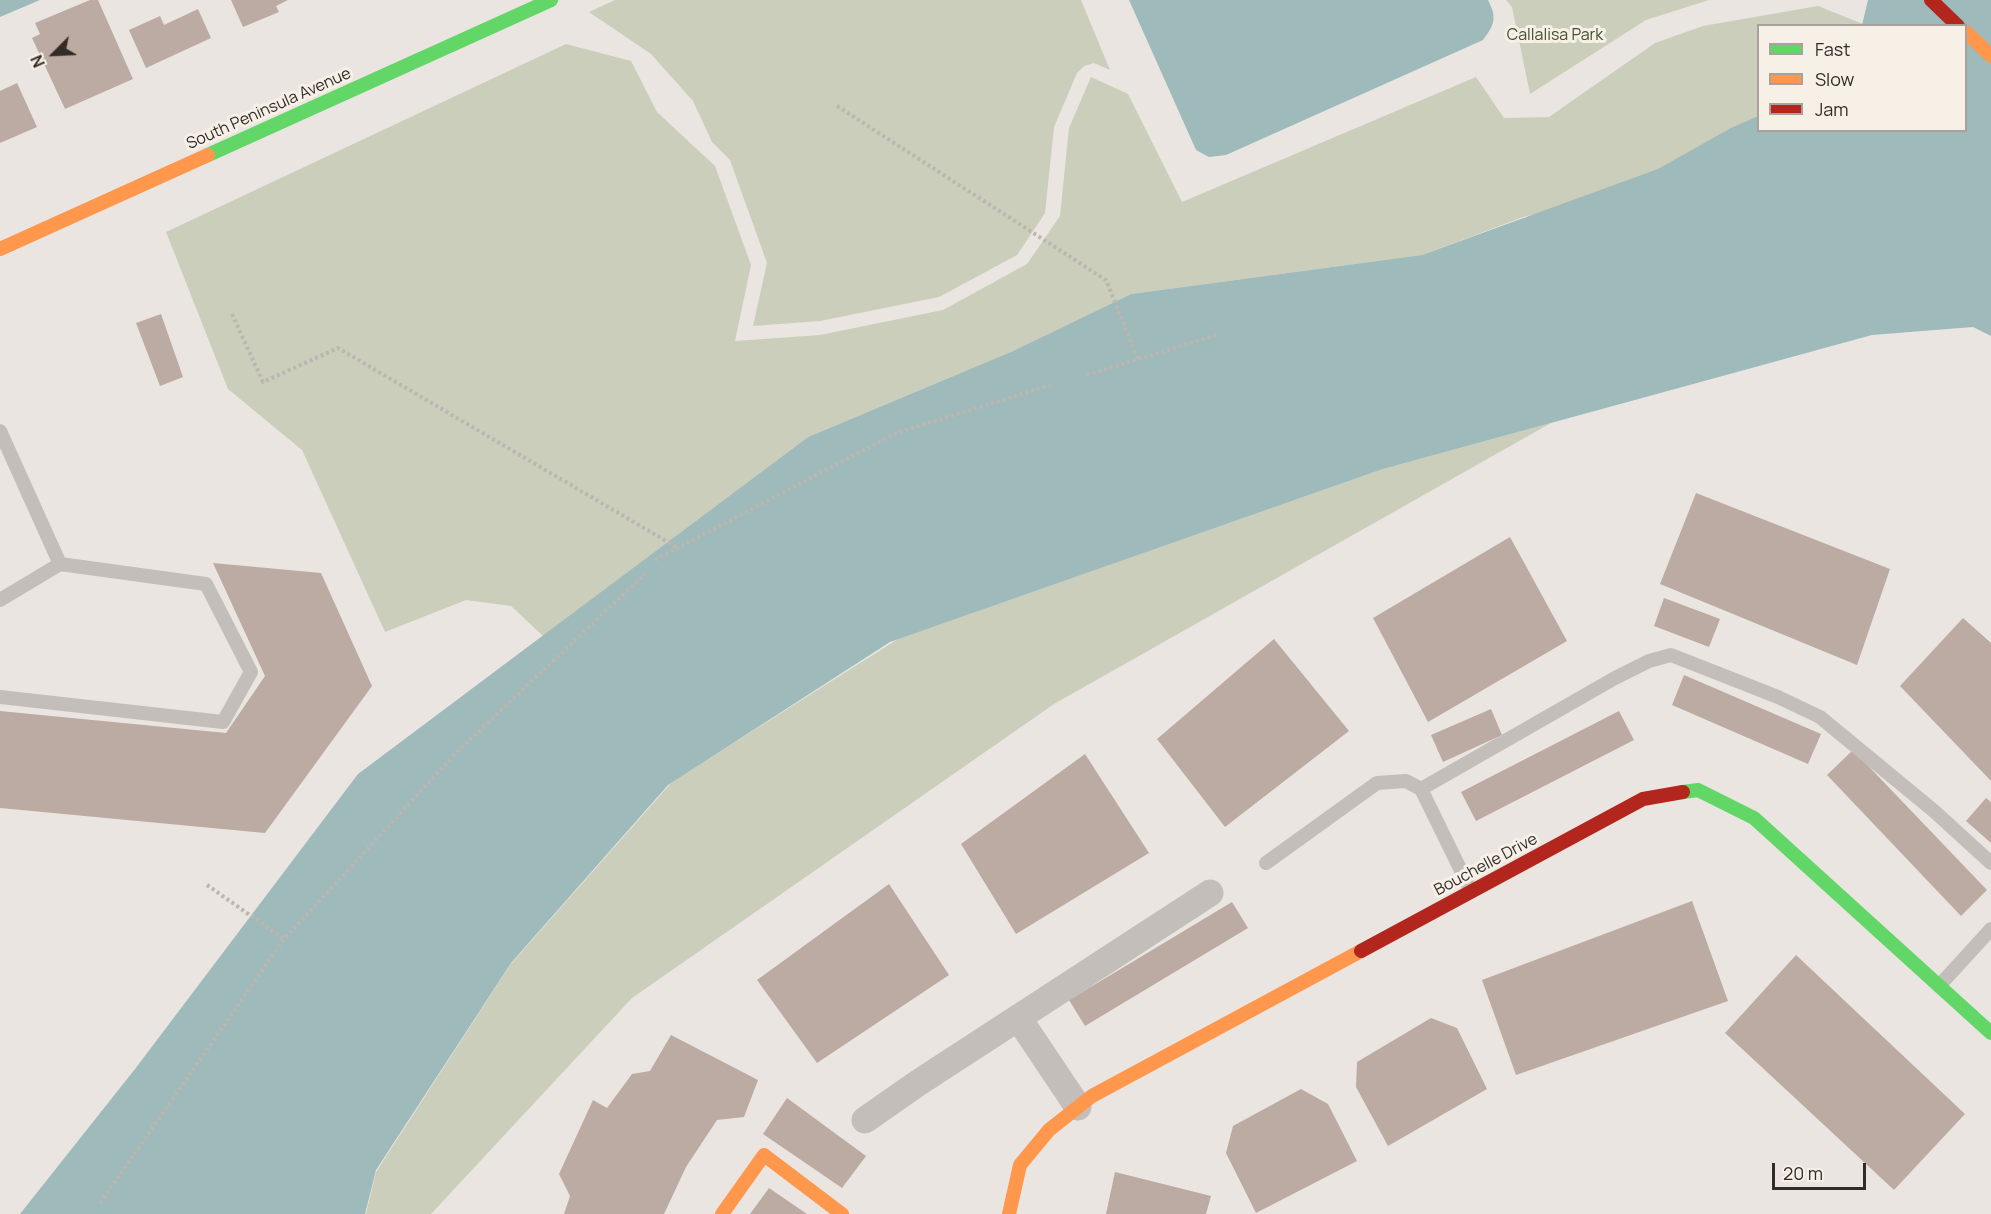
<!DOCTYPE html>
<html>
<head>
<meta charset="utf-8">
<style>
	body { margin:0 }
	#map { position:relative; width:1991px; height:1214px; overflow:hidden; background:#eae5e0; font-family:Manrope,sans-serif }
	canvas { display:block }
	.legend { position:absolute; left:1757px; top:24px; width:210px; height:108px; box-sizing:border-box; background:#f7f0e7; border:2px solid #a9a19b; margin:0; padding:8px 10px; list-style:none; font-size:18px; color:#332b28 }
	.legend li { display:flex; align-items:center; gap:12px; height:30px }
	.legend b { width:30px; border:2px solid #a9a19b }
	.north { position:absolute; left:24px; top:24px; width:60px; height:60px; -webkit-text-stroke:4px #f7f0e7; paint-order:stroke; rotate:246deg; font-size:16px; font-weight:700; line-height:24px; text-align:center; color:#332b28 }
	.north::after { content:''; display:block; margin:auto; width:21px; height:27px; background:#332b28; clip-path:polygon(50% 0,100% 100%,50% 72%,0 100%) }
	.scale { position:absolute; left:1772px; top:1163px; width:94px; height:27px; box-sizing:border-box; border:3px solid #332b28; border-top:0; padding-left:8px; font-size:18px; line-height:21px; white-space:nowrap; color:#332b28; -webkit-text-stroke:4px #f7f0e7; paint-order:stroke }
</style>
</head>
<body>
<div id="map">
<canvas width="1991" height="1214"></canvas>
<ul class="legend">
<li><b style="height:8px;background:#63d668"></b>Fast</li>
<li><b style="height:8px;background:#ff974d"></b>Slow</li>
<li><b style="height:8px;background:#b3261e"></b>Jam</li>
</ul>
<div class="north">N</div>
<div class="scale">20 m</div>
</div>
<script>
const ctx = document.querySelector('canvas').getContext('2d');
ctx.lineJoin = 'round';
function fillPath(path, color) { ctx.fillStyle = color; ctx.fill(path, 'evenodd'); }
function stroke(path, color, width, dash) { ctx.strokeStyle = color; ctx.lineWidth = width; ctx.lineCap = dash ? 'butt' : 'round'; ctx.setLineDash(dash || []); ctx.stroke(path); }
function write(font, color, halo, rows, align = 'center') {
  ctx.font = font + ' Manrope,sans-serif'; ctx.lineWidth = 6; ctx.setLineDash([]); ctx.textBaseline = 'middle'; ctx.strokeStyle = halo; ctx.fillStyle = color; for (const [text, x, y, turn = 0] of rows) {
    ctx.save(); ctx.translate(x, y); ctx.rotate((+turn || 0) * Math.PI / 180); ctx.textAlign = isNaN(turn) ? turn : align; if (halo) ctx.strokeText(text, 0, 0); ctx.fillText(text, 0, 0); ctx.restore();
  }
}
fillPath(new Path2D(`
	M615 0H1081L1110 70 1094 63 1084 66 1077 73 1054 127 1045 213 1017 255 939 297 820 321 753 326 767 263 730 160 712 142 693 101 651 54 589 12Z
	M1506 0H1709L1646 20 1530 94 1512 7Z
	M1818 6 1863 24 1758 26V116L1731 129 1708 191 1526 216 1422 255 1131 294 1013 351 808 437 543 636 511 606 466 600 385 632 302 450 228 389 166 232 566 44 631 61 657 112 715 166 751 265 735 341 820 335 943 310 1027 264 1060 216 1069 128 1091 77 1128 94 1182 202 1476 77 1504 118 1549 117 1655 43 1703 26Z
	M1551 423 1054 704 632 998 431 1214H366L376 1172 510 965 672 782 898 639 1383 469Z`), '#cbcebb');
fillPath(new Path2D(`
	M0 0H40L0 17Z
	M1129 0H1488C1497 18 1495 24 1483 40L1226 155 1209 157 1196 150Z
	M1868 0H1991V336L1973 327 1872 335 1383 469 890 642 668 785 511 963 376 1170 365 1214H20L135 1069 358 774 808 437 1013 351 1131 294 1422 255 1658 169 1731 128 1758 116V130H1966V26L1862 25Z`), '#9ebaba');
fillPath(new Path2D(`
	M90 0H98L133 79 65 109 32 38 40 34 35 23Z
	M231 0H288L276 6 279 12 243 27Z
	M198 9 211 38 146 68 129 30 160 16 164 25Z
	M17 83 37 127 0 143V91Z
	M161 314 183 377 160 386 136 323Z
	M1696 493 1890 569 1857 665 1660 584Z
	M1510 537 1567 641 1428 722 1373 618Z
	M213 563 321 573 372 686 265 833 0 808V711L226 733 265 676Z
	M1664 598 1720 619 1709 647 1654 626Z
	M1963 618 1991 643V781L1900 686Z
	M1274 639 1349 731 1225 827 1157 739Z
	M1684 675 1821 734 1808 764 1672 705Z
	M1491 709 1502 735 1443 762 1431 735Z
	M1619 711 1634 740 1476 821 1461 792Z
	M1853 750 1987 890 1961 916 1827 775Z
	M1085 754 1149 853 1016 934 961 844Z
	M1986 798 1991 802V843L1966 821Z
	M889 884 949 975 817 1063 757 980Z
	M1692 901 1728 1001 1516 1075 1482 980Z
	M1232 902 1248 928 1085 1026 1069 1000Z
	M1796 955 1965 1114 1894 1190 1725 1033Z
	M1431 1018 1457 1028 1487 1089 1388 1146 1356 1087 1357 1062Z
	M671 1035 758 1080 744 1117 717 1120 686 1167 664 1214H564L570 1196 559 1174 593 1100 607 1108 632 1074 650 1071Z
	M1301 1089 1328 1104 1357 1161 1256 1213 1226 1153 1233 1126Z
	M787 1098 866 1156 842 1188 763 1134Z
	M1115 1172 1211 1196 1206 1214H1106Z
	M769 1188 807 1214H750Z`), '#bcaba3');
stroke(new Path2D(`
	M837 106 1106 280 1138 359
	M232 314 263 382 338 348 678 548
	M1087 375 1216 335
	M655 560 896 433 1054 384
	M207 885 284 939
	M100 1203 284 939 458 751 645 574`), '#bcb6b1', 4, [3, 3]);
stroke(new Path2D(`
	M0 431 60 564
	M0 600 60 564 206 584 251 672 223 722 0 697
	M1266 863 1377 783 1406 781 1421 789
	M1471 891 1421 789 1615 678 1649 661 1671 655 1778 697 1820 717 1934 811 1991 863
	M1939 986 1991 929`), '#c3beb9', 14);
stroke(new Path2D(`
	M1019 1019 1078 1107
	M865 1120 918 1083 1210 893`), '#c3beb9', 27);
stroke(new Path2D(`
	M208 155 551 0
	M1683 792 1698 790 1754 818 1991 1033`), '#63d668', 14);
stroke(new Path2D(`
	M1966 32 1991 56
	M0 249 208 155
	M722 1214 764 1155 842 1214
	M1009 1214 1020 1165 1049 1130 1092 1096 1361 951`), '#ff974d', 14);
stroke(new Path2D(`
	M1931 0 1958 26
	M1361 951 1643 799 1683 792`), '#b3261e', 14);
write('16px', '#434f2e', '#f7f0e7', [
	["Callalisa Park",1555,36]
]);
write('16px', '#332b28', '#f7f0e7', [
	["South Peninsula Avenue",269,109,-24],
	["Bouchelle Drive",1486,865,-28]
]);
</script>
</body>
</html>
